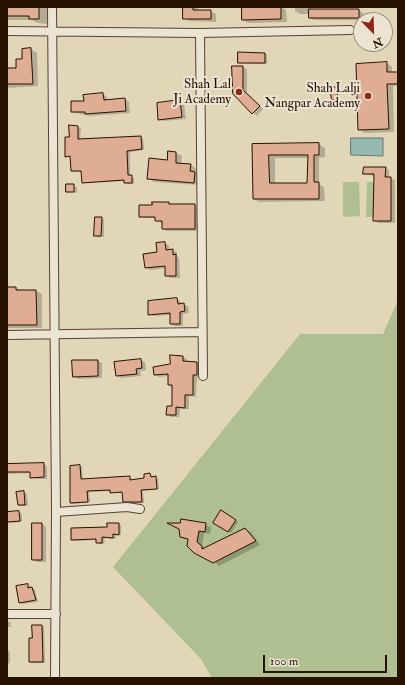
<!DOCTYPE html>
<html>
<head>
<meta charset="utf-8">
<style>
	body { margin:0 }
	#map { position:relative; width:405px; height:685px; overflow:hidden; background:#e2d6b9; font-family:"IM FELL Double Pica",serif }
	canvas { display:block }
	.frame { position:absolute; inset:0; border:8px solid #271100; pointer-events:none }
	.north { position:absolute; left:353px; top:12px; width:40px; height:40px; box-sizing:border-box; background:#ece4d2; border:1px solid #9d907e; border-radius:50%; rotate:157deg; font-size:11px; font-weight:700; line-height:16px; text-align:center; color:#271100 }
	.north::after { content:''; display:block; margin:auto; width:14px; height:18px; background:#8f2418; clip-path:polygon(50% 0,100% 100%,50% 72%,0 100%) }
	.scale { position:absolute; left:263px; top:655px; width:124px; height:18px; box-sizing:border-box; border:2px solid #271100; border-top:0; padding-left:5px; font-size:12px; line-height:14px; white-space:nowrap; color:#271100; -webkit-text-stroke:3px #ece4d2; paint-order:stroke }
</style>
</head>
<body>
<div id="map">
<canvas width="405" height="685"></canvas>
<div class="frame"></div>
<div class="north">N</div>
<div class="scale">100 m</div>
</div>
<script>
const ctx = document.querySelector('canvas').getContext('2d');
ctx.lineJoin = 'round';
function fillPath(path, color) { ctx.fillStyle = color; ctx.fill(path, 'evenodd'); }
function stroke(path, color, width, dash) { ctx.strokeStyle = color; ctx.lineWidth = width; ctx.lineCap = dash ? 'butt' : 'round'; ctx.setLineDash(dash || []); ctx.stroke(path); }
function write(font, color, halo, rows, align = 'center') {
  ctx.font = font + ' "IM FELL Double Pica",serif'; ctx.lineWidth = 4; ctx.setLineDash([]); ctx.textBaseline = 'middle'; ctx.strokeStyle = halo; ctx.fillStyle = color; for (const [text, x, y, turn = 0] of rows) {
    ctx.save(); ctx.translate(x, y); ctx.rotate((+turn || 0) * Math.PI / 180); ctx.textAlign = isNaN(turn) ? turn : align; if (halo) ctx.strokeText(text, 0, 0); ctx.fillText(text, 0, 0); ctx.restore();
  }
}
fillPath(new Path2D(`
	M343 182H359L360 216 343 217Z
	M367 182H384L383 217H366Z
	M398 300V678H212L201 659 113 567 300 334H383Z`), '#afbf92');
const water = new Path2D(`
	M351 138H383V156L351 155Z`);
fillPath(water, '#95b9b1');
stroke(water, '#69766a', 1);
fillPath(new Path2D(`
	M7 7H47V24L38 23 32 20H7Z
	M184 7H198V11H210L216 14V22L189 21 184 18Z
	M242 7H281L286 10 287 22 248 23 243 20Z
	M295 7H311V10H359L363 13V20H314L310 18V14H300L295 11Z
	M31 49 37 53 38 86 7 88V69H18L23 60V50Z
	M265 54 267 55V64L239 63Z
	M386 63 392 67V73H398V86H393L394 132 365 133 359 129Z
	M243 67 247 69V93L263 109 257 116 234 94Z
	M336 88 338 89 340 100 332 99Z
	M103 94 107 97V101L125 99 129 102 130 113 90 116 72 112Z
	M180 101 184 104 186 119 164 121 159 119Z
	M70 126 81 128 80 140 140 137 143 138 144 150 130 152V176L134 178V184H127L125 181 86 183 83 182V172L72 171 71 157 66 156Z
	M319 144 325 148V157L319 158V184L324 187 325 201 259 202 254 199 253 145ZM275 158H309L308 184H275Z
	M169 152 176 153 182 156 181 164 191 165 196 169V174L200 176V185L154 182 148 178 168 161Z
	M385 168 389 170V178L395 180V223H378L374 220 375 176 364 174Z
	M67 185 77 187V193L67 191Z
	M169 203 173 205H195L199 207V231H167L163 229V223L156 221V218H144L140 216 153 206Z
	M102 218 104 220V237H98L95 235Z
	M165 243 169 246V250L177 252V256L179 258 180 278H170L166 275V268L150 270 145 267Z
	M7 288H16L22 291H36L42 294V328H7Z
	M177 299 181 302V304L188 306 189 313 183 314V326H175L171 324V315L153 316 149 314Z
	M171 356 183 357 187 359V362L197 363 201 365V377H197L196 397 189 396V409H180L179 417H171L167 414 173 407V387L169 385V376L159 377 155 375 171 365Z
	M141 360 145 362 146 370 140 371 141 376 121 378 117 375Z
	M98 361 102 363V378L78 379 74 376Z
	M43 464 47 466V479H35L31 477V473L7 474V465Z
	M80 466 82 467 83 480 130 477 132 481 145 479 150 474 153 478 158 479 159 489 143 491 144 503H126L124 501V493H113L111 491 89 492 90 502 74 504 71 503Z
	M24 492 27 494 28 506H21L18 505V493Z
	M19 512 22 514V522L10 523 7 521V513Z
	M221 512 238 522 231 533 214 522Z
	M191 520 211 527 210 534 204 533 202 546 206 549 245 529 251 532 260 545 219 566 189 540 181 537V525L190 522Z
	M33 524H42L46 527V562H37L33 559Z
	M119 524 121 526V535H116V539L105 538 104 544H99L97 540 75 541 72 540Z
	M28 585 35 590 38 602 23 604 20 603Z
	M7 622H10L11 627H7Z
	M42 626 44 627 45 663H33L30 661 33 639Z
	M7 650 10 652V663L7 664Z`), '#0003');
const building = new Path2D(`
	M7 7H39V19H29V16H7Z
	M183 7H193V10H211V19H183Z
	M242 7H281V19L242 20Z
	M309 9H359V18H309Z
	M31 48 33 84H7V68H16V59H22V49Z
	M238 52 265 53V63H238Z
	M387 62V72H398V84H387L389 129 358 130 356 64Z
	M232 66H243V90L260 106 252 114 233 94Z
	M330 87H336L338 99 332 100Z
	M103 93 104 100 125 98 126 111 85 114V112H71V101H84L83 95Z
	M180 100 182 117 158 120 157 103Z
	M69 125 78 126V139L141 136 142 149 127 151 128 175H132V183H124V180L82 183 81 171H71L70 156 65 157V137H69Z
	M319 143V155H314V182H319V199H253L252 144ZM269 155H308L307 183H270Z
	M168 151 176 152V163L191 164 190 171 195 172 194 183 147 179 149 158 167 160Z
	M364 167H386L385 177H391V221H373L374 174H363Z
	M66 184H74V192H66Z
	M152 202H169V204H195V229H162V221H155V217H139V205H152Z
	M95 217H102L101 236H94Z
	M165 242 166 250 173 249V255L176 254V276H165V266L145 268 143 254 157 252 156 243Z
	M7 287H16V290H36L37 325H7Z
	M177 298 178 304 184 303 185 311 180 312V324H170V313L148 315V301Z
	M170 355 183 356V361L197 362V375H193V395H185V408L176 407V415H166L167 406H172V385H168V374L154 375 153 367 170 364Z
	M141 359 142 368 136 369 137 374 116 376 114 362Z
	M72 360H98V376L73 377Z
	M44 463V477L30 478V472H7V464Z
	M80 465 81 479 130 476V480L144 478V474L150 473 151 477 156 476 157 489 141 490 142 502H123L122 492 110 493V490L87 491 88 502 70 503V466Z
	M24 491 25 505H18L16 492Z
	M221 510 236 520 228 532 213 523Z
	M19 511 20 521 7 522V512Z
	M181 519 206 523 205 532 199 531 197 542 202 546V549L245 528 256 541 213 563 194 553 187 546 188 539 180 537 179 529 167 523H180Z
	M32 523H42V560H32Z
	M107 523H119V535L113 534V538L102 537V543H96V539L71 540V528L107 527Z
	M28 584V588L32 587 36 600 19 603 16 586Z
	M32 625H42L43 662H29V638H32Z`);
fillPath(building, '#dfad93');
stroke(building, '#271100', 1);
const minor = new Path2D(`
	M52 7 56 512 55 678
	M7 31 200 33 203 376
	M200 33 350 30
	M7 335 202 332
	M56 512 127 507 140 509
	M7 614H56`);
stroke(minor, '#56422e', 10);
stroke(minor, '#ece4d2', 8);
for (const [x, y, r, color] of [
	[239,92,4,"#8f2418"],
	[368,96,4,"#8f2418"]
]) { const dot = new Path2D(); dot.arc(x, y, r, 0, 2 * Math.PI); ctx.fillStyle = color; ctx.fill(dot); stroke(dot, '#ece4d2', 1.5); }
write('13px', '#271100', '#ece4d2', [
	["Shah Lal",231,85],
	["Ji Academy",231,100],
	["Shah Lalji",360,89],
	["Nangpar Academy",360,104]
], 'right');
</script>
</body>
</html>
